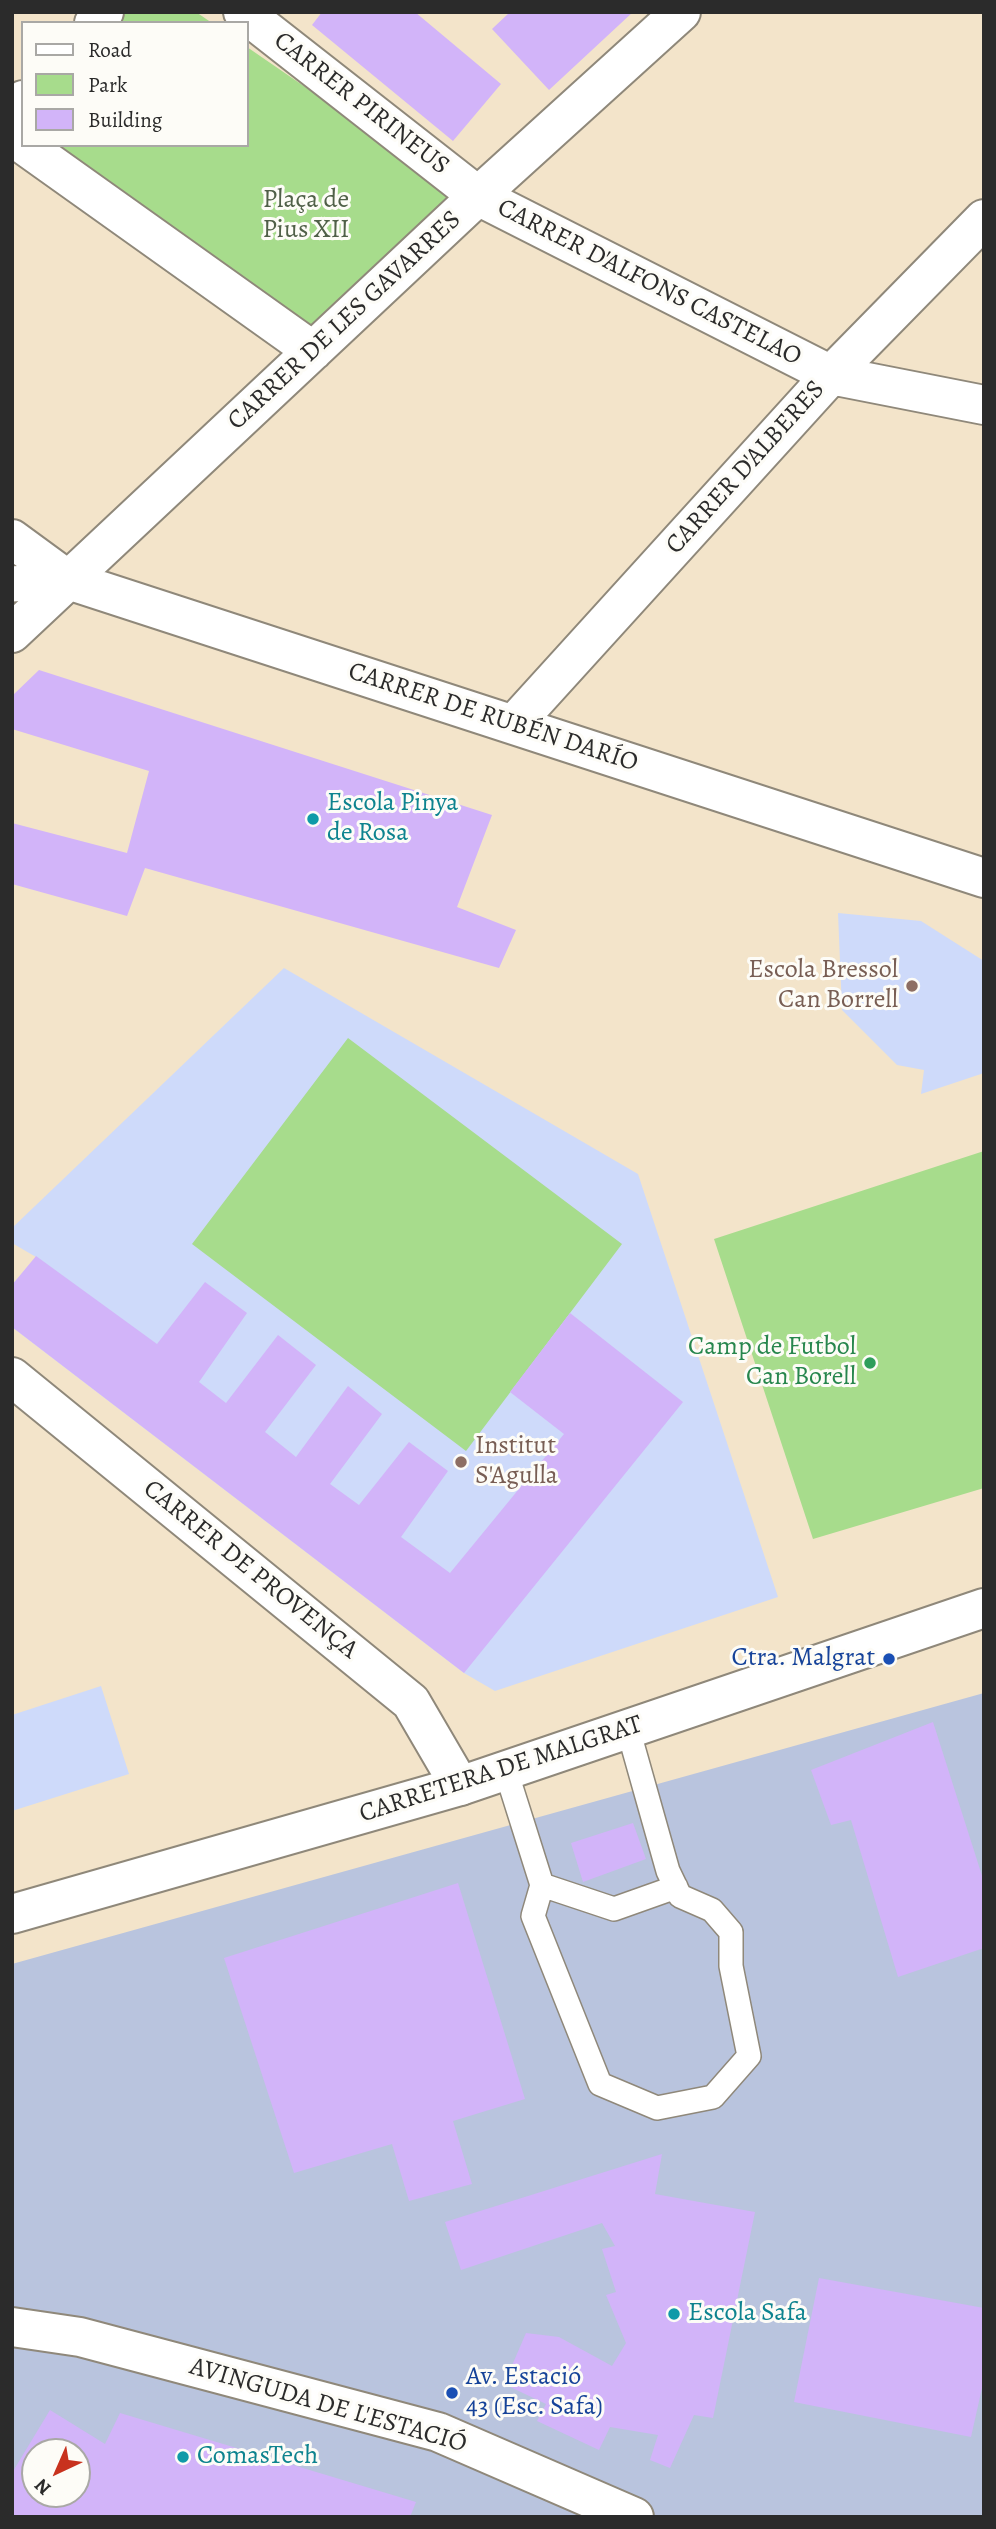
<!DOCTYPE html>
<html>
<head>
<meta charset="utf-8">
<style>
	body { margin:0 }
	#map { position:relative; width:996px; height:2529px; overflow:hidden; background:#f3e4ca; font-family:Alegreya,serif }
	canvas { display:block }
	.frame { position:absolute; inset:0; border:14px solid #2b2b2b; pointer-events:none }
	.legend { position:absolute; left:21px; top:21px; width:228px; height:126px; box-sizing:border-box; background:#fdfcf7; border:2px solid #a9a8a5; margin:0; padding:9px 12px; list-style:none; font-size:21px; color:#2b2b2b }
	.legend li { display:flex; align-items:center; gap:14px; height:35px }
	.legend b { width:35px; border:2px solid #a9a8a5 }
	.north { position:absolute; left:21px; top:2438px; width:70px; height:70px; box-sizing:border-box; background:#fdfcf7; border:2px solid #a9a8a5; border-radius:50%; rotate:224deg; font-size:19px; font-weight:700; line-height:28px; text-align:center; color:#2b2b2b }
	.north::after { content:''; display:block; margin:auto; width:24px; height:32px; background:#c8321e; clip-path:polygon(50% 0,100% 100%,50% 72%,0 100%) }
</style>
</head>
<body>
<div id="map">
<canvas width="996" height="2529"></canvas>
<div class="frame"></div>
<ul class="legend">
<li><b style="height:9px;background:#fff"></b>Road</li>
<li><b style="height:19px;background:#a7dc8c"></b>Park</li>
<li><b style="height:19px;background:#d2b4f9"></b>Building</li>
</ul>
<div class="north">N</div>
</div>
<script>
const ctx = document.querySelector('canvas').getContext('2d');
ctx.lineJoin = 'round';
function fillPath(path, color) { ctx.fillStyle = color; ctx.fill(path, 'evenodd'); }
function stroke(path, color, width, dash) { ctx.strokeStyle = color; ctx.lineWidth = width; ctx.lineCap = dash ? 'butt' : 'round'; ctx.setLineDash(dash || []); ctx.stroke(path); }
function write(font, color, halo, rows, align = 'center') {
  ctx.font = font + ' Alegreya,serif'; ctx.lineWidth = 6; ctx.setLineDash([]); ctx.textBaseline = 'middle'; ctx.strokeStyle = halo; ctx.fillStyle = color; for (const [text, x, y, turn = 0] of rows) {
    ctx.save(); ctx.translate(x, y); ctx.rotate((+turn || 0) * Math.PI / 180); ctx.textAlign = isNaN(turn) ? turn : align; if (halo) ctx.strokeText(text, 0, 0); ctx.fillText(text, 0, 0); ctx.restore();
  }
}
fillPath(new Path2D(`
	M838 913 921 921 984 961V1073L921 1094 924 1070 897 1065 842 1010Z
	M284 968 638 1174 778 1597 495 1691 464 1673 12 1327V1285L36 1257 12 1243V1228Z
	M101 1686 129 1774 12 1811V1715Z`), '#cedafa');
fillPath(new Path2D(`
	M984 1693V2517H12V1964ZM35 2452H77V2494H35Z`), '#b9c4de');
fillPath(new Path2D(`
	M116 12H196L212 23H105Z
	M247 47 461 194 313 335 26 145H247Z
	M348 1038 622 1244 466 1451 192 1244Z
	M984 1151V1488L813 1539 714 1239Z`), '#a7dc8c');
fillPath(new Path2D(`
	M322 12H415L501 84 453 141 312 25Z
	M510 12H633L549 90 492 29Z
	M39 670 492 815 457 907 516 930 499 968 145 868 127 916 12 884V823L127 853 149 771 12 729V696Z
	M36 1256 157 1344 205 1282 247 1313 199 1382 226 1403 278 1335 316 1365 265 1432 296 1457 348 1386 382 1414 330 1484 359 1505 409 1442 448 1471 401 1537 450 1573 564 1434 510 1392 570 1313 683 1402 464 1673 12 1327V1285Z
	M933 1722 984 1882V1948L898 1977 851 1820 831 1825 811 1770Z
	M633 1823 646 1859 583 1882 571 1843Z
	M458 1883 525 2099 453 2121 472 2184 409 2201 392 2144 294 2173 224 1958Z
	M662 2154 655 2194 755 2212 713 2418 694 2415 670 2468 650 2460 658 2435 610 2427 599 2450 537 2421 546 2404 504 2384 526 2333 559 2337 612 2366 626 2343 606 2295 616 2292 602 2249 615 2246 602 2223 461 2270 445 2222Z
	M819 2278 984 2308V2379L971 2437 794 2402Z
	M50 2410 105 2444 120 2413 416 2502 410 2517H12V2473ZM35 2452H77V2494H35Z`), '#d2b4f9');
const service = new Path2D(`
	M506 1771 542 1885 533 1916 600 2084 657 2108 713 2097 749 2056 731 1966V1932L712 1910 680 1896 668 1871 628 1729
	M542 1885 614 1909 676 1887`);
const pedestrian = new Path2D(`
	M12 584 68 580`);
const minor = new Path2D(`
	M243 12 478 196 831 375 984 405
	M94 23 104 12
	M12 111 23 100
	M24 145 313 351
	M12 539 68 580 984 878
	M12 633 478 196 681 12
	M514 724 831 375 984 219
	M12 1377 411 1702 460 1786
	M12 2327 80 2337 438 2432 634 2517`);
const tertiary = new Path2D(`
	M12 1914 460 1786 984 1608`);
stroke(service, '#8f887a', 26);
stroke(pedestrian, '#8f887a', 38);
stroke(minor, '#8f887a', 42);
stroke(tertiary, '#8f887a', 42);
stroke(service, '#fff', 23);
stroke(pedestrian, '#fff', 35);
stroke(minor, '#fff', 38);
stroke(tertiary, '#fff', 38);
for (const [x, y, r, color] of [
	[313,819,7,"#0f9aa8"],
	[912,986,7,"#8d6e63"],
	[870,1363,7,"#2e9e5b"],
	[461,1462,7,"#8d6e63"],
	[889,1659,7,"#1a4fb4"],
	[674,2314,7,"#0f9aa8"],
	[452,2393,7,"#1a4fb4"],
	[183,2457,7,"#0f9aa8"]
]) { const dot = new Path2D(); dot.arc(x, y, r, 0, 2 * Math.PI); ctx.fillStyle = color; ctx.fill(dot); stroke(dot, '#fdfcf7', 2.5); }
write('26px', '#2b2b2b', '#fdfcf7', [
	["CARRER PIRINEUS",361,104,38],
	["CARRER D'ALFONS CASTELAO",649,283,27],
	["CARRER DE LES GAVARRES",345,321,-43],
	["CARRER D'ALBERES",746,468,-48],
	["CARRER DE RUBÉN DARÍO",493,718,18],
	["CARRER DE PROVENÇA",250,1570,39],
	["CARRETERA DE MALGRAT",501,1770,-18],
	["AVINGUDA DE L'ESTACIÓ",328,2406,16]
]);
write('26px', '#506048', '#fdfcf7', [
	["Plaça de",306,201],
	["Pius XII",306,231]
]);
write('26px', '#0d838f', '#fdfcf7', [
	["Escola Pinya",327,804],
	["de Rosa",327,834],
	["Escola Safa",688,2314],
	["ComasTech",197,2457]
], 'left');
write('26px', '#785e54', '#fdfcf7', [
	["Escola Bressol",898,971],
	["Can Borrell",898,1001],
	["Institut",475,1447,"left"],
	["S'Agulla",475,1477,"left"]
], 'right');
write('26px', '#27864d', '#fdfcf7', [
	["Camp de Futbol",856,1348],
	["Can Borell",856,1378]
], 'right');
write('26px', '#164399', '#fdfcf7', [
	["Ctra. Malgrat",875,1659],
	["Av. Estació",466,2378,"left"],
	["43 (Esc. Safa)",466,2408,"left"]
], 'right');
</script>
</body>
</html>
